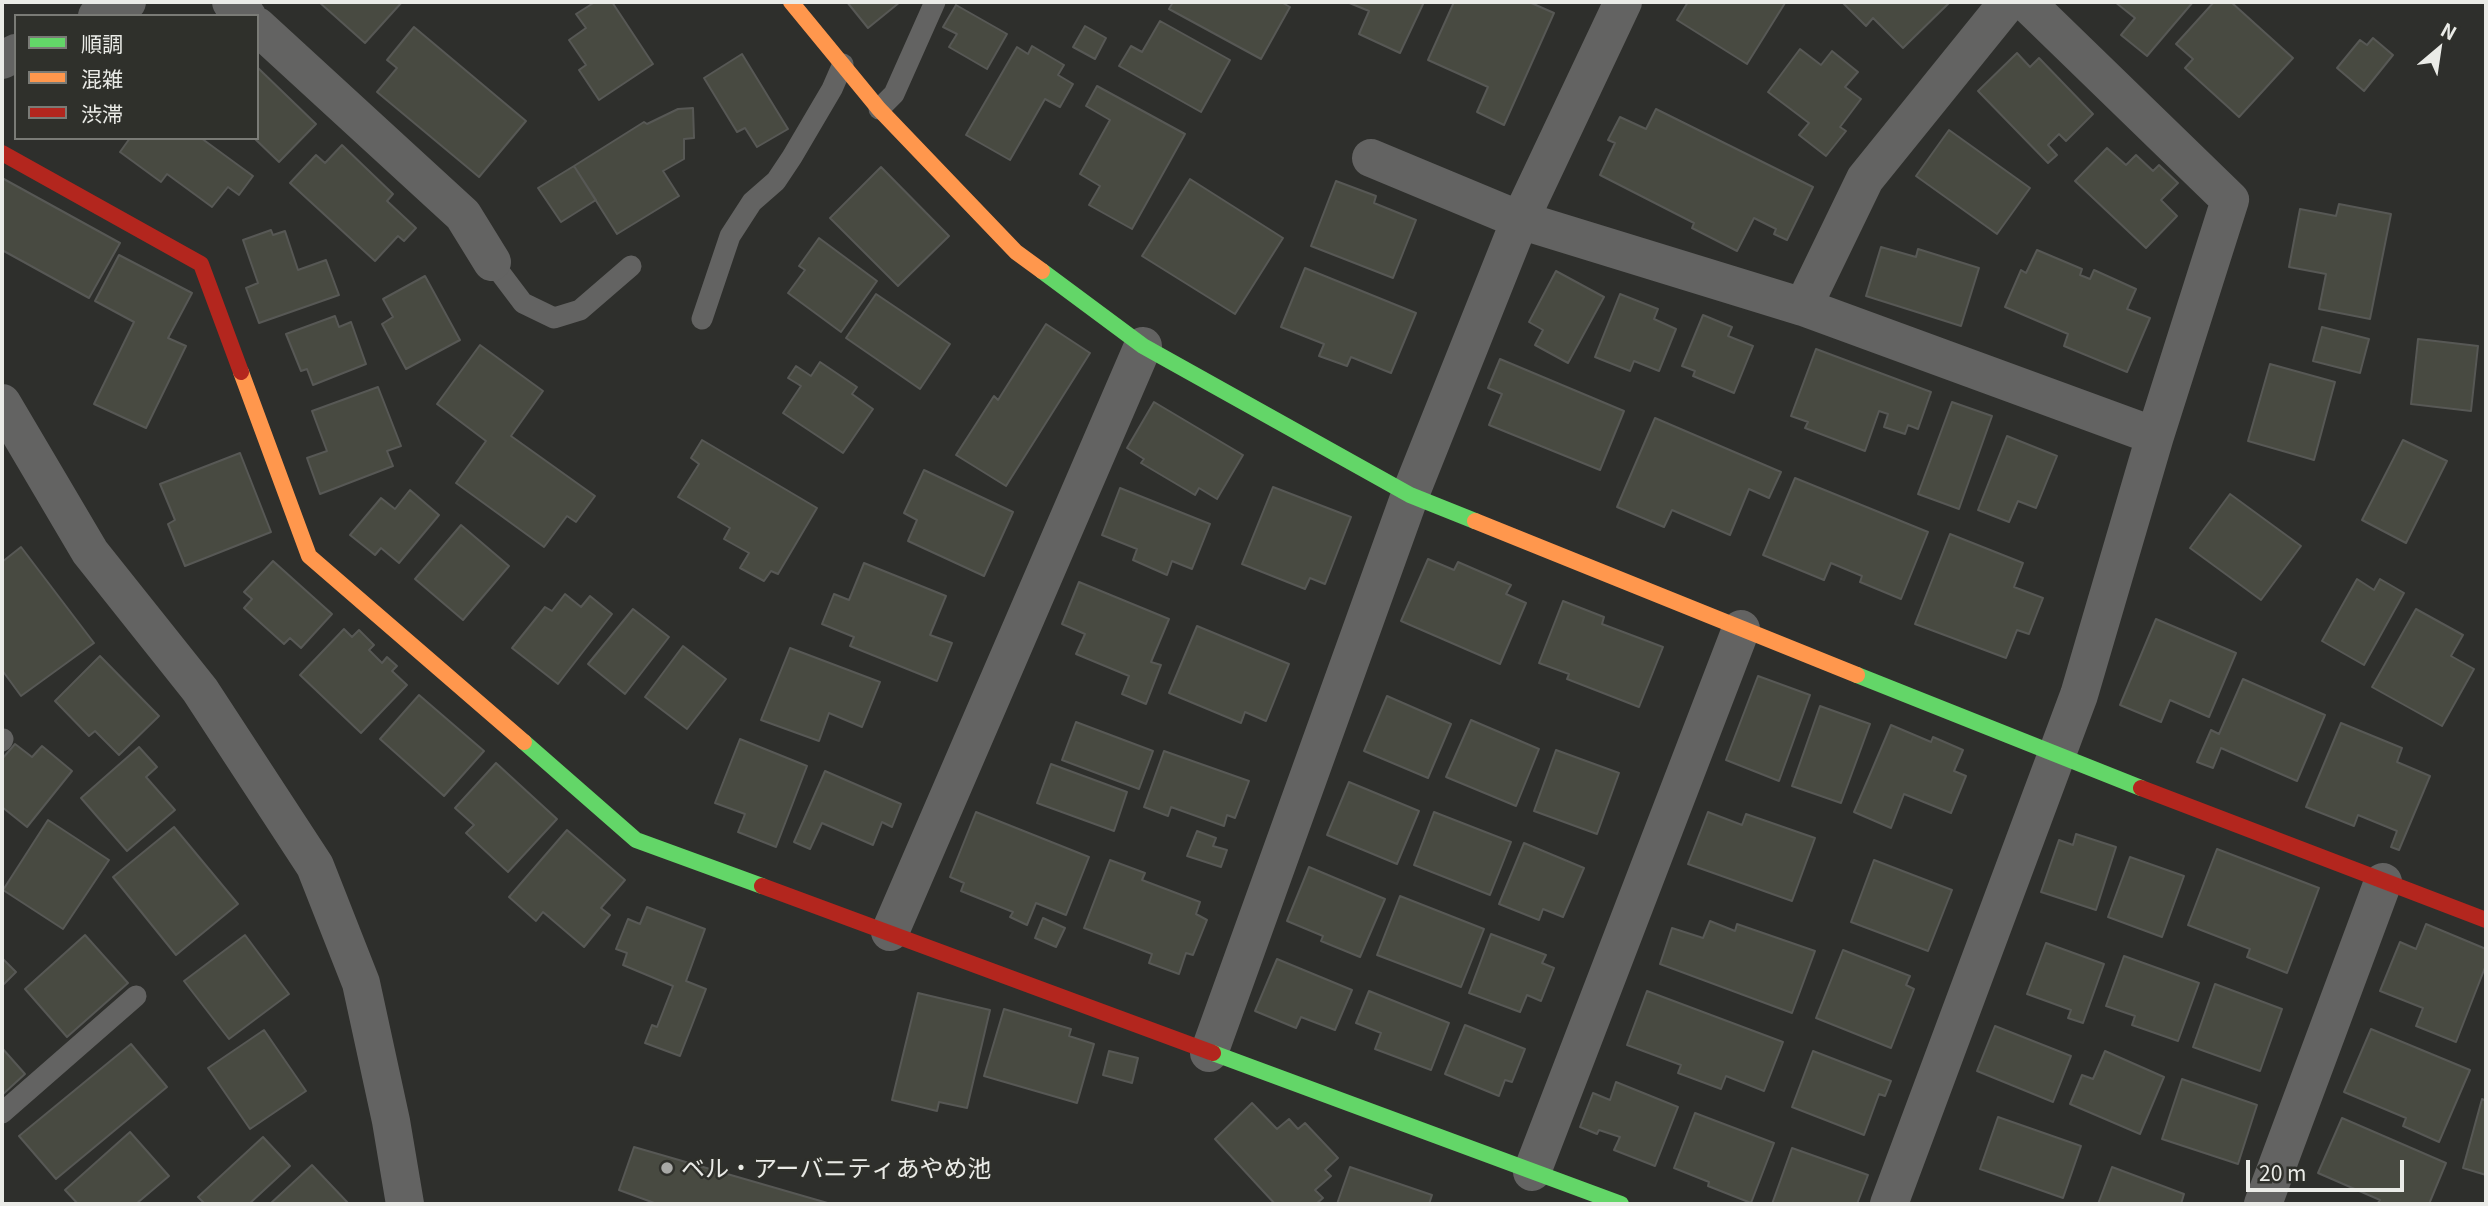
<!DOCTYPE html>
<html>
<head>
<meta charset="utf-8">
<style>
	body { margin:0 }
	#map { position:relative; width:2488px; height:1206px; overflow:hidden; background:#2e2f2c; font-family:Georgia,"Noto Sans JP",serif }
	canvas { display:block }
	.frame { position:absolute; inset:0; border:4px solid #eaebe7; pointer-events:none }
	.legend { position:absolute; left:14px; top:14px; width:245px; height:126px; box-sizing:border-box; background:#2f302b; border:2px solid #7a7b76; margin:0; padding:9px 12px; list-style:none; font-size:21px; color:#eaebe7 }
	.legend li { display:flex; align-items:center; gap:14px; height:35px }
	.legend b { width:35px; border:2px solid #7a7b76 }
	.north { position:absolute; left:2404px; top:14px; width:70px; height:70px; -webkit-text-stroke:5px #2f302b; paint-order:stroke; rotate:29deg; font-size:19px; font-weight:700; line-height:28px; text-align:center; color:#eaebe7 }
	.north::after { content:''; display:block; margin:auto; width:24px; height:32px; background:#eaebe7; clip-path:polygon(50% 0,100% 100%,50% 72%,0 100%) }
	.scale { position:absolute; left:2246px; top:1160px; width:158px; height:32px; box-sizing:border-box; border:4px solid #eaebe7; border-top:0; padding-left:9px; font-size:21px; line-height:24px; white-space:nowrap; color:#eaebe7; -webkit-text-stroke:5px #2f302b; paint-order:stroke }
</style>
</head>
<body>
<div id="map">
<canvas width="2488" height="1206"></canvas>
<div class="frame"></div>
<ul class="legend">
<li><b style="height:9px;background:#63d668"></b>順調</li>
<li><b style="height:9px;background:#ff974d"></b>混雑</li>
<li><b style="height:9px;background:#b3261e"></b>渋滞</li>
</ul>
<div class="north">N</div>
<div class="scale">20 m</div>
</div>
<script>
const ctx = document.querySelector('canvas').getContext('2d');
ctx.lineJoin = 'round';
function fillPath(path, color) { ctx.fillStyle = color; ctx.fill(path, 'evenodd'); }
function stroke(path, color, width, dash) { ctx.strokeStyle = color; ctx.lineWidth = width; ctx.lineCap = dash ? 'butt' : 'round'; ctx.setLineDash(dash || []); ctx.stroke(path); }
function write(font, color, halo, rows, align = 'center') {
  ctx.font = font + ' Georgia,"Noto Sans JP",serif'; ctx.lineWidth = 5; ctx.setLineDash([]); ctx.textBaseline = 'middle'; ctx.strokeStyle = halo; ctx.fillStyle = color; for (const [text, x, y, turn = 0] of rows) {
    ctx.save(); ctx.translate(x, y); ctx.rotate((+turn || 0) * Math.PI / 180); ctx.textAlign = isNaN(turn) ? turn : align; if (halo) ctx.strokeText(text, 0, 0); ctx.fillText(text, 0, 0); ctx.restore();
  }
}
const building = new Path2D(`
	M319 2H402L365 43Z
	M595 2H612L653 64 599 100 579 70 586 65 569 40 586 28 576 14Z
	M847 2H900L868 28Z
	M1173 2H1281L1290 7 1261 59 1169 9Z
	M1347 2H1424L1400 53 1359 34 1369 11Z
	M1454 2H1529L1554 13 1504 125 1477 112 1488 87 1428 60Z
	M1688 2H1783L1785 3 1747 64 1677 20Z
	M1842 2H1950L1903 48 1873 18 1866 26Z
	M2115 2H2193L2147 56 2121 35 2135 18Z
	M2214 2H2231L2293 58 2239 117 2185 68 2193 59 2176 44Z
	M956 5 1007 34 987 69 949 47 957 34 943 27Z
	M1160 21 1230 60 1201 112 1119 66 1131 46 1142 52Z
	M1085 26 1106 38 1095 59 1073 47Z
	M414 27 526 121 479 177 377 92 397 68 387 60Z
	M2373 38 2393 55 2364 91 2337 68 2360 40 2367 45Z
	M1032 46 1064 65 1058 75 1073 84 1060 107 1045 99 1010 160 966 135 1017 47 1028 54Z
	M1800 49 1821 65 1832 51 1858 72 1845 87 1861 99 1840 127 1846 131 1826 156 1799 135 1809 123 1768 92Z
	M2017 53 2030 67 2039 58 2093 114 2066 141 2059 134 2048 145 2057 155 2048 163 1978 91Z
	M742 54 788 129 757 147 745 128 737 132 704 78Z
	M257 67 316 124 279 162 254 138H257Z
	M1097 86 1185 134 1132 229 1089 205 1100 186 1080 174 1110 120 1086 106Z
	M693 108 694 138 684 139V159L663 171 679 196 617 234 574 166 644 122 647 124 678 109Z
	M1656 109 1813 187 1787 240 1774 234 1776 229 1754 218 1737 251 1692 228 1694 223 1600 175 1615 143 1608 140 1620 117 1646 129Z
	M1949 130 2030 188 1997 234 1916 176Z
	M130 138H201L253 176 239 195 228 187 212 207 167 174 161 182 120 152Z
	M342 145 393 194 387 201 416 228 404 241 398 236 375 261 290 183 316 155 325 163Z
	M2107 148 2126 165 2136 155 2153 171 2159 165 2178 183 2161 200 2177 216 2146 248 2075 181Z
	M574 166 596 200 561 222 538 188Z
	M881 167 949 236 898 286 830 218Z
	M2 178 120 243 89 298 2 250Z
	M1190 179 1283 238 1235 314 1142 256Z
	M1336 181 1376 196 1374 203 1416 220 1393 278 1311 246Z
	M2339 204 2391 214 2370 319 2319 309 2326 274 2289 267 2300 209 2336 216Z
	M271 230 273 235 285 231 298 270 326 260 339 295 259 323 246 288 258 283 243 240Z
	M819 238 877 281 841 332 788 293 805 270 799 266Z
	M1881 247 1916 257 1918 249 1979 268 1961 326 1866 296Z
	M2037 250 2082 269 2080 275 2090 279 2094 270 2136 289 2127 309 2150 318 2127 372 2064 346 2068 334 2005 307 2021 270 2026 273Z
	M119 255 192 293 168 338 186 346 146 428 94 404 134 322 95 301Z
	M1305 268 1416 313 1391 373 1351 357 1347 366 1319 356 1324 344 1281 327Z
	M1556 271 1604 297 1568 363 1535 345 1543 330 1529 322Z
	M425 276 460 340 406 369 382 324 393 317 383 299Z
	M876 294 950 344 920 389 846 338Z
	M1620 294 1658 309 1654 319 1676 329 1659 371 1634 361 1630 371 1595 357Z
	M1703 315 1732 327 1728 336 1753 346 1734 393 1693 376 1695 371 1682 366Z
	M335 316 339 327 351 322 366 364 313 385 307 369 301 371 286 334Z
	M1046 324 1090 353 1006 486 956 455 994 396 998 400Z
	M2322 327 2369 339 2360 373 2313 361Z
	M2418 339 2478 346 2471 411 2411 404Z
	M480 345 543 391 511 436 595 496 576 522 567 516 544 547 456 483 486 441 437 404Z
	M1816 349 1931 392 1918 429 1908 425 1905 434 1884 427 1888 414 1879 411 1865 451 1805 428 1808 422 1791 416Z
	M1500 359 1624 411 1600 470 1489 425 1502 394 1488 388Z
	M820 362 857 387 852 394 873 409 843 453 783 413 801 386 788 378 796 366 811 376Z
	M2270 364 2335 382 2314 460 2248 441Z
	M378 387 401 446 387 451 393 466 320 494 307 458 327 451 312 411Z
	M1154 402 1243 455 1217 499 1199 488 1195 495 1141 463 1144 459 1127 448Z
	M1952 402 1992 416 1959 509 1918 494Z
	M1655 418 1781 472 1769 498 1749 489 1730 535 1672 510 1664 527 1617 507Z
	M2007 436 2057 456 2036 508 2018 501 2009 522 1978 510Z
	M702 440 817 508 778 574 771 571 764 581 740 568 749 553 724 539 730 528 678 497 699 464 691 458Z
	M2403 440 2447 461 2406 543 2362 520Z
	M240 453 271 532 185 566 168 524 175 520 160 484Z
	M924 470 1013 512 984 576 908 541 917 520 904 513Z
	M1795 478 1928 532 1901 599 1860 582 1862 576 1831 563 1824 580 1763 555Z
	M1273 487 1351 517 1325 584 1310 578 1305 589 1242 564Z
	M1120 488 1210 524 1192 569 1172 561 1167 575 1133 560 1137 549 1102 535Z
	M410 490 439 515 399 563 381 548 375 555 350 535 381 498 395 509Z
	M2230 494 2301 546 2261 600 2190 548Z
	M461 525 509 566 463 620 415 579Z
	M1950 534 2023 563 2014 587 2043 598 2029 634 2017 630 2006 658 1915 624Z
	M21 547 94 643 21 696 2 670V562Z
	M1428 559 1454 570 1458 562 1511 585 1506 594 1526 603 1500 664 1401 621Z
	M273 561 332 614 301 648 290 638 284 644 244 608 252 599 244 592Z
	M864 563 946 596 930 635 952 643 937 681 850 646 854 637 822 624 834 594 849 600Z
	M2357 579 2374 590 2380 579 2404 593 2364 665 2322 641Z
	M1079 582 1169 619 1151 662 1161 665 1146 704 1122 694 1129 676 1076 654 1085 634 1062 624Z
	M565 594 581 607 590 596 612 614 558 684 512 648 545 607 552 611Z
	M1563 601 1604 617 1602 624 1663 647 1639 707 1567 679 1569 674 1539 663Z
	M633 609 669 637 625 694 588 664Z
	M2416 609 2463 635 2451 656 2474 669 2442 726 2372 687Z
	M2156 619 2236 653 2209 717 2170 700 2161 722 2120 705Z
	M1197 626 1289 664 1266 721 1245 712 1241 723 1169 693Z
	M344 629 352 637 359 630 374 645 369 650 382 663 387 657 397 666 392 671 407 685 361 733 300 675Z
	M683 646 726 679 687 729 645 697Z
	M790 648 880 682 862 727 829 713 819 741 761 720Z
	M100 656 159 716 119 755 95 731 89 736 55 701Z
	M1758 676 1810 695 1779 781 1726 760Z
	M2243 679 2325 715 2297 781 2221 748 2213 768 2197 762 2211 730 2219 734Z
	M419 695 484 751 444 796 380 739Z
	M1387 696 1451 724 1428 778 1364 751Z
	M1820 706 1870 724 1841 803 1792 786Z
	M1471 720 1539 749 1516 806 1446 777Z
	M1076 722 1153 751 1139 789 1062 760Z
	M2341 723 2402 748 2397 762 2430 776 2399 850 2391 847 2397 831 2358 815 2354 826 2306 807Z
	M1891 725 1931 742 1933 737 1963 750 1954 771 1966 776 1951 813 1904 794 1891 828 1854 812Z
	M740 739 807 766 776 847 738 832 745 814 715 803Z
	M15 744 32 757 42 746 72 771 27 827 2 807V759Z
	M139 747 157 767 146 777 175 810 127 851 81 798Z
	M1556 750 1619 773 1597 834 1534 811Z
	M1164 751 1249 781 1235 818 1227 815 1224 826 1171 807 1168 816 1144 807Z
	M496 763 557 819 508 872 466 833 474 825 455 808Z
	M1051 764 1127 792 1114 831 1037 803Z
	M825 771 901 804 892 827 882 822 873 845 822 823 810 849 794 842Z
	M1349 782 1419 811 1397 864 1327 835Z
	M976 812 1089 857 1066 915 1036 903 1027 925 1010 917 1013 912 961 891 964 883 950 877Z
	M1434 812 1511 842 1490 895 1414 865Z
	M1708 812 1742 825 1746 814 1815 838 1792 901 1688 864Z
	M48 820 109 860 63 929 3 890Z
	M174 827 238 904 176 955 113 877Z
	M567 830 625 880 601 908 610 915 584 947 543 912 536 921 509 897Z
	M1197 831 1216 838 1213 846 1227 850 1221 867 1187 856Z
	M2076 834 2116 847 2096 910 2041 892 2059 840 2073 845Z
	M1524 843 1584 868 1563 917 1543 909 1539 920 1499 904Z
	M2217 849 2319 888 2287 973 2247 957 2250 949 2188 925Z
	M2130 857 2184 876 2162 937 2108 917Z
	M1110 860 1145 873 1142 880 1200 902 1196 914 1207 920 1193 955 1186 953 1179 974 1149 963 1152 954 1084 928Z
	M1874 860 1952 890 1928 951 1851 922Z
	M1309 867 1385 899 1360 957 1321 941 1323 936 1287 921Z
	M1400 896 1484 929 1461 987 1377 955Z
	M647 907 705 929 686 981 706 989 680 1056 645 1043 652 1025 657 1027 673 986 623 965 627 953 616 949 628 919 640 924Z
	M1043 918 1065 928 1056 947 1035 938Z
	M1710 921 1735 931 1737 924 1815 951 1792 1013 1660 964 1672 928 1703 938Z
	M2426 924 2486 949V965L2456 1042 2416 1026 2423 1008 2380 991 2400 942 2416 949Z
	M1491 934 1546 955 1542 963 1554 968 1541 1001 1527 995 1520 1012 1469 993Z
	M85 935 128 983 67 1037 25 989Z
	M245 935 289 994 229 1039 184 981Z
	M2046 943 2104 964 2083 1023 2068 1018 2071 1010 2027 994Z
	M1843 950 1910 976 1906 985 1914 989 1891 1048 1816 1018Z
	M2124 956 2199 983 2178 1041 2132 1025 2135 1016 2106 1006Z
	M2 958 16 972 2 986Z
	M1277 959 1352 990 1335 1030 1301 1017 1296 1028 1255 1011Z
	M2215 984 2282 1009 2260 1071 2193 1047Z
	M1369 991 1449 1023 1431 1070 1375 1049 1381 1033 1356 1023Z
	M1647 991 1783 1042 1764 1091 1726 1076 1721 1089 1678 1073 1681 1065 1627 1045Z
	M918 993 990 1010 967 1108 939 1102 937 1111 892 1100Z
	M1004 1009 1071 1029 1069 1036 1094 1044 1077 1103 984 1076Z
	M1465 1025 1525 1049 1512 1082 1505 1080 1499 1096 1445 1074Z
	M1995 1026 2071 1056 2053 1102 1977 1071Z
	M2371 1029 2470 1070 2439 1142 2403 1126 2406 1118 2344 1092Z
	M264 1030 306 1091 250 1129 208 1068Z
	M131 1044 167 1087 56 1179 19 1136Z
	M2 1048 25 1074 2 1095Z
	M1109 1051 1138 1058 1132 1083 1103 1075Z
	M1813 1051 1891 1081 1885 1096 1879 1094 1864 1135 1792 1107Z
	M2105 1051 2164 1077 2140 1134 2070 1104 2082 1075 2093 1079Z
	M2182 1079 2257 1105 2238 1164 2162 1139Z
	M1616 1082 1678 1107 1655 1166 1614 1150 1620 1137 1599 1130 1597 1134 1580 1127 1593 1093 1610 1100Z
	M2482 1099 2486 1101V1175L2463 1168Z
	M1252 1103 1277 1129 1289 1119 1298 1129 1305 1123 1338 1158 1325 1170 1331 1176 1315 1190 1323 1198 1316 1204H1275L1215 1139Z
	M1695 1113 1774 1143 1751 1203 1708 1186 1709 1182 1674 1168Z
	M1998 1117 2081 1146 2063 1198 1980 1169Z
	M2342 1118 2446 1163 2429 1204H2377L2380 1200 2318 1173Z
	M130 1132 169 1176 136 1204H78L65 1190Z
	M263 1137 290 1166 249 1204H205L198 1197Z
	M634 1147 831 1204H657L619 1190Z
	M1792 1148 1868 1175 1857 1204H1772Z
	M312 1165 348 1203 270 1204Z
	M1350 1167 1432 1195 1429 1204H1337Z
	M2112 1167 2184 1194 2181 1204H2098Z`);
fillPath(building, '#484a41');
stroke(building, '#575855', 2);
stroke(new Path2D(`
	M879 109 894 94 935 2
	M492 262 523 303 554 318 580 310 631 266
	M702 319 730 236 752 202 776 181 792 157 832 89 843 64
	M2 741 3 739
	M2 1113 136 996`), '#636362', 21);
stroke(new Path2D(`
	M231 2 247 16
	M97 16 127 2
	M257 26 463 215 492 262
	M2 60 16 53
	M1371 158 1520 220 1803 307 2155 436
	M1803 307 1865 179 2008 2
	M2 403 90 552 200 690 315 866 361 983 391 1121 405 1204
	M890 932 1143 346
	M1209 1053 1410 495 1520 220 1623 2
	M1532 1172 1741 629
	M1889 1204 2079 695 2155 436 2230 200 2026 2
	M2263 1204 2383 882`), '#636362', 38);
stroke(new Path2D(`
	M1042 271 1143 346 1410 495 1475 521
	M1857 675 2141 788
	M524 742 636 840 762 886
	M1213 1053 1621 1204`), '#63d668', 16);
stroke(new Path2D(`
	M791 2 879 109 1016 252 1042 271
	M241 372 309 556 524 742
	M1475 521 1857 675`), '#ff974d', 16);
stroke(new Path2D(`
	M2 153 201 264 241 372
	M2141 788 2486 920
	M762 886 1213 1053`), '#b3261e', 16);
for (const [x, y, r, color] of [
	[667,1168,7,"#a8a9a6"]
]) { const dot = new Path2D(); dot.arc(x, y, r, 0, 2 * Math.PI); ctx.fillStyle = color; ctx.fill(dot); stroke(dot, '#2f302b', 2.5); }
write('24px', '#eaebe7', '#2f302b', [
	["ベル・アーバニティあやめ池",681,1168]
], 'left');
</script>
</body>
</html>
